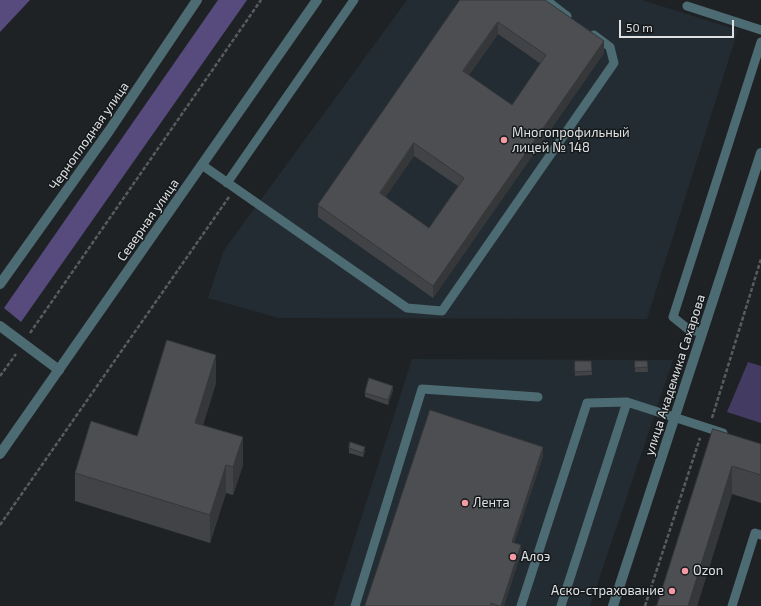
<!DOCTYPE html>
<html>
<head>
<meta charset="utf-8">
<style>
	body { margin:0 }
	#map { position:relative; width:761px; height:606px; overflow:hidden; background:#1f2225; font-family:"Exo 2",sans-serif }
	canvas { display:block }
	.scale { position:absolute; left:619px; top:20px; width:115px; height:18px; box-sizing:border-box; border:2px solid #dfe1e3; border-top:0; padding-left:5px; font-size:12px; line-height:14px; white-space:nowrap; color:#dfe1e3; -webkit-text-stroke:3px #15191b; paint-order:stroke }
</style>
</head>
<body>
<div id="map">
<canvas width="761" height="606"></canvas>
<div class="scale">50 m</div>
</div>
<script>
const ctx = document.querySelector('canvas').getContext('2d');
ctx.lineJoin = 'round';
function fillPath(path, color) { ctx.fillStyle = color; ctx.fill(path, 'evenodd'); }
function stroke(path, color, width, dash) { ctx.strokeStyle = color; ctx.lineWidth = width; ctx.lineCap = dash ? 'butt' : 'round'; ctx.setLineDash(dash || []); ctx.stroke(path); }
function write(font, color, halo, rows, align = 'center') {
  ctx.font = font + ' "Exo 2",sans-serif'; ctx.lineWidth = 3; ctx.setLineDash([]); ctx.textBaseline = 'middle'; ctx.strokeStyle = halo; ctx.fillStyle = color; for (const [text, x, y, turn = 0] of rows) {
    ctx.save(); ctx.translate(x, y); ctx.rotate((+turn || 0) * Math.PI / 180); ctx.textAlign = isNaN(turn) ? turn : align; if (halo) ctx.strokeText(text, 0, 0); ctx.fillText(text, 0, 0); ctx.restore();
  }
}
fillPath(new Path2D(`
	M407 0H642L738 30 647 319 278 318 208 298 224 250Z
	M412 359 673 360 590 606H333Z`), '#232c32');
fillPath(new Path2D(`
	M748 362 761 366V423L727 412Z`), '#443b63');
fillPath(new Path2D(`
	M0 0H30L0 32Z
	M218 0H247L21 322 4 308Z`), '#574b7e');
stroke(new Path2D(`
	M30 333 261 0
	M0 376 16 354
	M712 418 761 259
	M0 525 229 197
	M645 606 700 438`), '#595b5e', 2.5, [4, 2]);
stroke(new Path2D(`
	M546 0 567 16
	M687 6 761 30
	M202 165 407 308 442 311 614 63 610 47 594 35
	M227 183 354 0
	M702 333 688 329 673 317 761 42
	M355 606 422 389 538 397
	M521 606 587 403 627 402 723 433
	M561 606 627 402
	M732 606 755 533 761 535`), '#4d6b72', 9);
stroke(new Path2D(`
	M0 284 109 131 197 0
	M0 326 59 370
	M613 606 761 153`), '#4d6b72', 10);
stroke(new Path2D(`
	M0 454 317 0`), '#4d6b72', 10);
fillPath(new Path2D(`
	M460 0 604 53 433 298 318 217V205ZM498 34 541 64 512 105 469 75ZM414 156 458 186 429 228 385 197Z
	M575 361H591L592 375 575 376Z
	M635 361H647L648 372H635Z
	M216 383 203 425 243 465 233 495 226 493 210 543 75 501V473L137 436Z
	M393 390 388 405 365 397V393Z
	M713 429 761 444V503L732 494 697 606H654L657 605Z
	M349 448 365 451 363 457 349 453Z
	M543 456 514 543 521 553 504 606H365Z`), '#414347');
fillPath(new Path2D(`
	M498 22V34L463 83V71Z
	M604 41V53L433 298V286Z
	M414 143V156L380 205V193Z
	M216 355V383L195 451V423Z
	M393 386V390L388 405V400Z
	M243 437V465L233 495V467Z
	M365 447V451L363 457V453Z
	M543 447V456L512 550V542Z
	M226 465V493L210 543V515Z
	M732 466V494L697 606H688Z
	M521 545V553L504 606H501Z`), '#353739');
const building = new Path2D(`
	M460 0H545L604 41 433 286 318 205ZM498 22 546 55 512 105 463 71ZM414 143 464 178 429 228 380 193Z
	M167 340 216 355 195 423 243 437 233 467 226 465 210 515 75 473 91 421 137 436Z
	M575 361H591L592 371 575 372Z
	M635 361H647L648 367 635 368Z
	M369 378 393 386 388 400 365 393Z
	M430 410 543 447 512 542 521 545 501 606H499L491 603V606H365Z
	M713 429 761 444V475L732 466 688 606H657Z
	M350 442 365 447 363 453 349 448Z`);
fillPath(building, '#4c4e52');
stroke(building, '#353739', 1);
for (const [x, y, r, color] of [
	[504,140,4,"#f49aa4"],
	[465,503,4,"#f49aa4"],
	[513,557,4,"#f49aa4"],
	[685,571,4,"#f49aa4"],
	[672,591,4,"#f49aa4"]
]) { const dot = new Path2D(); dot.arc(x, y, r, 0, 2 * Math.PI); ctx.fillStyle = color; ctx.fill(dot); stroke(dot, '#15191b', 1.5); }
write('13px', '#dfe1e3', '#15191b', [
	["Многопрофильный",512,133],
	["лицей № 148",512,148],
	["Лента",473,503],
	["Алоэ",521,557],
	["Ozon",693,571],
	["Аско-страхование",664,591,"right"]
], 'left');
write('13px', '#dfe1e3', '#15191b', [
	["Черноплодная улица",89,136,-55],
	["Северная улица",148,220,-55],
	["улица Академика Сахарова",675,375,-72]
]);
</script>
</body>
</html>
